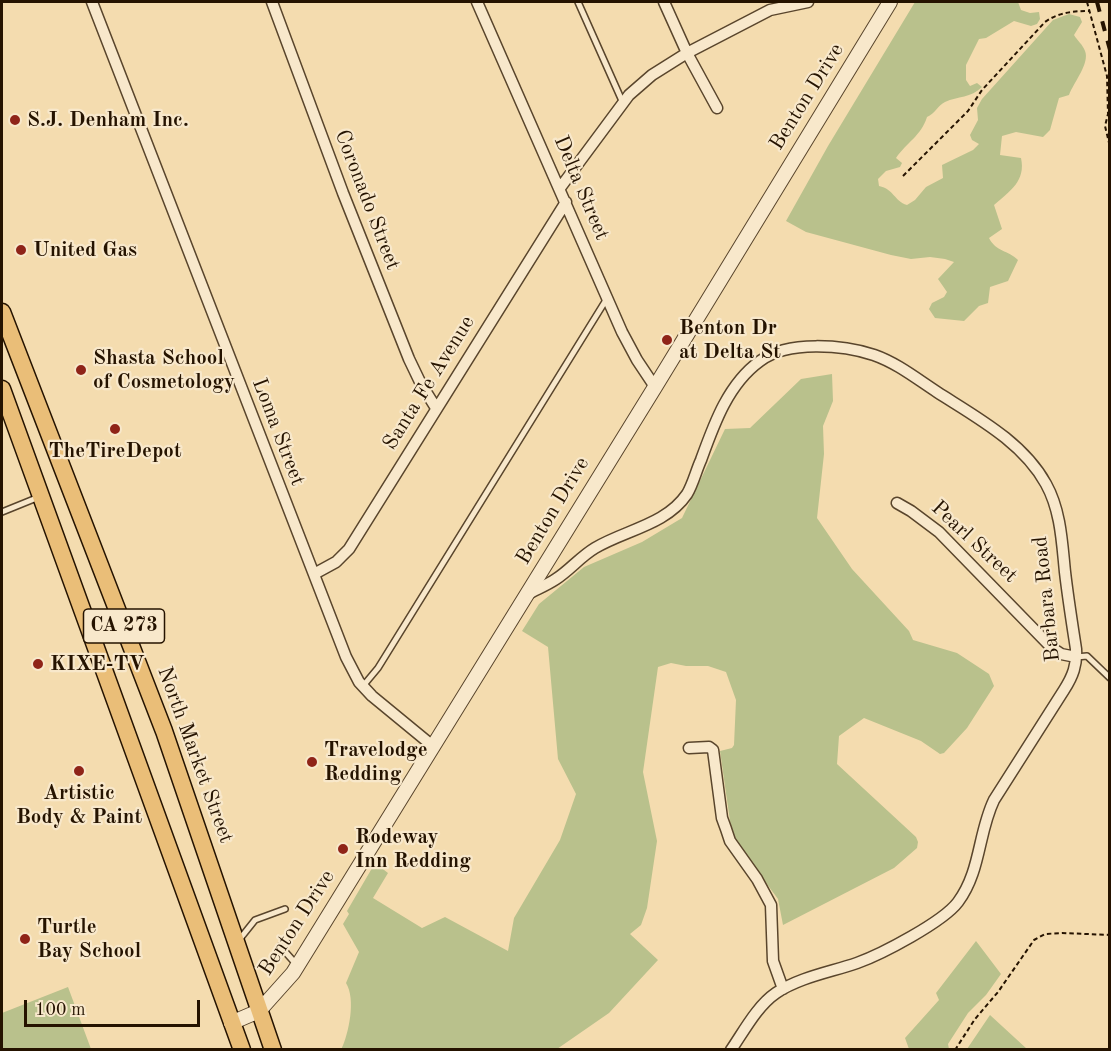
<!DOCTYPE html>
<html>
<head>
<meta charset="utf-8">
<style>
	body { margin:0 }
	#map { position:relative; width:1111px; height:1051px; overflow:hidden; background:#f4dcaf; font-family:"Old Standard TT",serif }
	canvas { display:block }
	.frame { position:absolute; inset:0; border:3px solid #251300; pointer-events:none }
	.scale { position:absolute; left:24px; top:1000px; width:176px; height:27px; box-sizing:border-box; border:3px solid #251300; border-top:0; padding-left:8px; font-size:18px; line-height:21px; white-space:nowrap; color:#251300; -webkit-text-stroke:4px #f8e8cb; paint-order:stroke }
</style>
</head>
<body>
<div id="map">
<canvas width="1111" height="1051"></canvas>
<div class="frame"></div>
<div class="scale">100 m</div>
</div>
<script>
const ctx = document.querySelector('canvas').getContext('2d');
ctx.lineJoin = 'round';
function fillPath(path, color) { ctx.fillStyle = color; ctx.fill(path, 'evenodd'); }
function stroke(path, color, width, dash) { ctx.strokeStyle = color; ctx.lineWidth = width; ctx.lineCap = dash ? 'butt' : 'round'; ctx.setLineDash(dash || []); ctx.stroke(path); }
function write(font, color, halo, rows, align = 'center') {
  ctx.font = font + ' "Old Standard TT",serif'; ctx.lineWidth = 4.5; ctx.setLineDash([]); ctx.textBaseline = 'middle'; ctx.strokeStyle = halo; ctx.fillStyle = color; for (const [text, x, y, turn = 0] of rows) {
    ctx.save(); ctx.translate(x, y); ctx.rotate((+turn || 0) * Math.PI / 180); ctx.textAlign = isNaN(turn) ? turn : align; if (halo) ctx.strokeText(text, 0, 0); ctx.fillText(text, 0, 0); ctx.restore();
  }
}
fillPath(new Path2D(`
	M915 2H1018L1021 10 1030 13 1039 12 1040 19 1037 24 1031 26 1014 21 986 38 979 39 966 65V80L970 86 977 83 982 87C971 98 958 96 945 102 938 105 935 114 927 117 921 136 907 142 896 158L902 163 900 167 886 171 878 179 879 186C894 189 894 201 907 205L915 200 926 187 943 178 942 165 973 150 979 144 972 140 970 135 978 120 977 108 982 99 1053 20 1069 14 1080 17 1082 22 1074 35C1077 40 1083 45 1085 51 1090 63 1074 82 1069 95L1059 98 1050 130 1043 137 1016 132 1002 136 1000 155 1021 158C1026 181 1010 191 994 205L1002 229 989 238C996 252 1008 250 1018 260L1008 281 990 287 988 303 979 306 964 321 935 318 929 309 932 303 944 297 947 292 938 279 954 262 945 259 930 257 911 259 891 255 806 232 786 221 828 146Z
	M832 374 833 401 823 426 824 454 817 518 852 569 909 631 913 640 957 653 989 674 994 686 967 728 944 753 940 754 921 741 864 718 839 736 837 764 916 837 918 842 917 848 894 868 783 925 778 899 749 860 735 838 731 828 720 751 732 748 734 745 736 700 726 672 708 666H686L671 663 658 667 643 772 657 841 647 908 641 925 630 934 658 960 609 1013 557 1049 341 1050C349 1033 356 999 346 983L359 952 343 924 349 914 347 911 375 863 388 873 373 898 422 928 445 917 508 951 514 918 560 840 576 794 558 759 548 647 522 631 539 604 584 567 642 542 682 518 725 429 750 428 801 379Z
	M976 941 1001 974 986 995 968 1013 948 1044 949 1049H909L905 1038 939 1000 936 993Z
	M68 987 91 1049H2V1013Z
	M990 1015 1027 1049H967Z`), '#b9c18c');
const service = new Path2D(`
	M578 2 623 103
	M2 512 39 497
	M1076 657 1087 656 1110 678
	M363 686 378 668 606 300
	M239 940 255 920 285 909
	M280 946 296 964`);
const minor = new Path2D(`
	M92 2 346 657 359 682 372 696 434 747
	M272 2 343 193 409 359 421 384 436 408
	M477 2 622 332 637 360 655 387
	M664 2 687 53 717 108
	M560 188 629 95 652 75 687 53 770 10 808 2
	M897 503 911 511 939 532 1052 648 1061 654 1076 657
	M314 574 336 562 349 549 566 202
	M528 594C537 589 547 585 556 579 570 570 580 557 595 548 625 530 666 525 687 494 693 484 696 471 701 460 714 424 728 384 760 361 788 340 843 345 874 355 897 363 917 379 937 392 976 417 1023 442 1046 484 1061 511 1062 543 1065 572 1068 598 1072 623 1076 649 1077 665 1073 676 1064 690L994 800C978 833 981 871 958 902 943 922 882 954 857 963 831 972 800 977 776 993 757 1006 744 1031 731 1050
	M689 748 709 747 713 750 722 818 726 829 730 841 757 879 771 905 773 961 783 989`);
const tertiary = new Path2D(`
	M231 1023 259 1011 293 973 655 387 890 2`);
const primary = new Path2D(`
	M2 312 164 731 273 1050
	M2 389 242 1050`);
stroke(service, '#59452c', 8);
stroke(minor, '#59452c', 13);
stroke(tertiary, '#59452c', 16);
stroke(primary, '#251300', 19);
stroke(new Path2D(`
	M1087 2 1107 76 1108 114 1105 126 1110 147
	M903 176 968 111 982 90 1045 22C1059 12 1074 11 1090 11
	M955 1050 975 1019 998 992 1034 940 1045 934 1062 933 1110 935`), '#251300', 2, [4.5, 3]);
stroke(service, '#f8e8cb', 5);
stroke(minor, '#f8e8cb', 10);
stroke(tertiary, '#f8e8cb', 14);
stroke(primary, '#eabe78', 16);
stroke(new Path2D(`
	M1097 2 1110 50`), '#251300', 4, [10, 10]);
for (const [x, y, r, color] of [
	[15,120,6,"#8f2418"],
	[21,250,6,"#8f2418"],
	[667,340,6,"#8f2418"],
	[81,370,6,"#8f2418"],
	[115,429,6,"#8f2418"],
	[38,664,6,"#8f2418"],
	[312,762,6,"#8f2418"],
	[79,771,6,"#8f2418"],
	[343,849,6,"#8f2418"],
	[25,939,6,"#8f2418"]
]) { const dot = new Path2D(); dot.arc(x, y, r, 0, 2 * Math.PI); ctx.fillStyle = color; ctx.fill(dot); stroke(dot, '#f8e8cb', 2); }
for (const [x, y, w] of [
	[124,626,81]
]) { const box = new Path2D(); box.roundRect(x - w / 2, y - 17, w, 34, 4.5); ctx.fillStyle = '#f8e8cb'; ctx.fill(box); stroke(box, '#251300', 1.5); }
write('bold 20px', '#251300', null, [
	["CA 273",124,626]
]);
write('21px', '#251300', '#f8e8cb', [
	["Benton Drive",807,97,-58],
	["Delta Street",581,188,67],
	["Coronado Street",367,200,69],
	["Santa Fe Avenue",429,383,-58],
	["Loma Street",278,432,69],
	["Benton Drive",553,511,-59],
	["Pearl Street",974,542,43],
	["Barbara Road",1047,599,-96],
	["North Market Street",195,755,70],
	["Benton Drive",297,923,-57]
]);
write('bold 21px', '#251300', '#f8e8cb', [
	["S.J. Denham Inc.",27,120],
	["United Gas",33,250],
	["Benton Dr",679,328],
	["at Delta St",679,352],
	["Shasta School",93,358],
	["of Cosmetology",93,382],
	["TheTireDepot",115,451,"center"],
	["KIXE-TV",50,664],
	["Travelodge",324,750],
	["Redding",324,774],
	["Artistic",79,793,"center"],
	["Body & Paint",79,817,"center"],
	["Rodeway",355,837],
	["Inn Redding",355,861],
	["Turtle",37,927],
	["Bay School",37,951]
], 'left');
</script>
</body>
</html>
